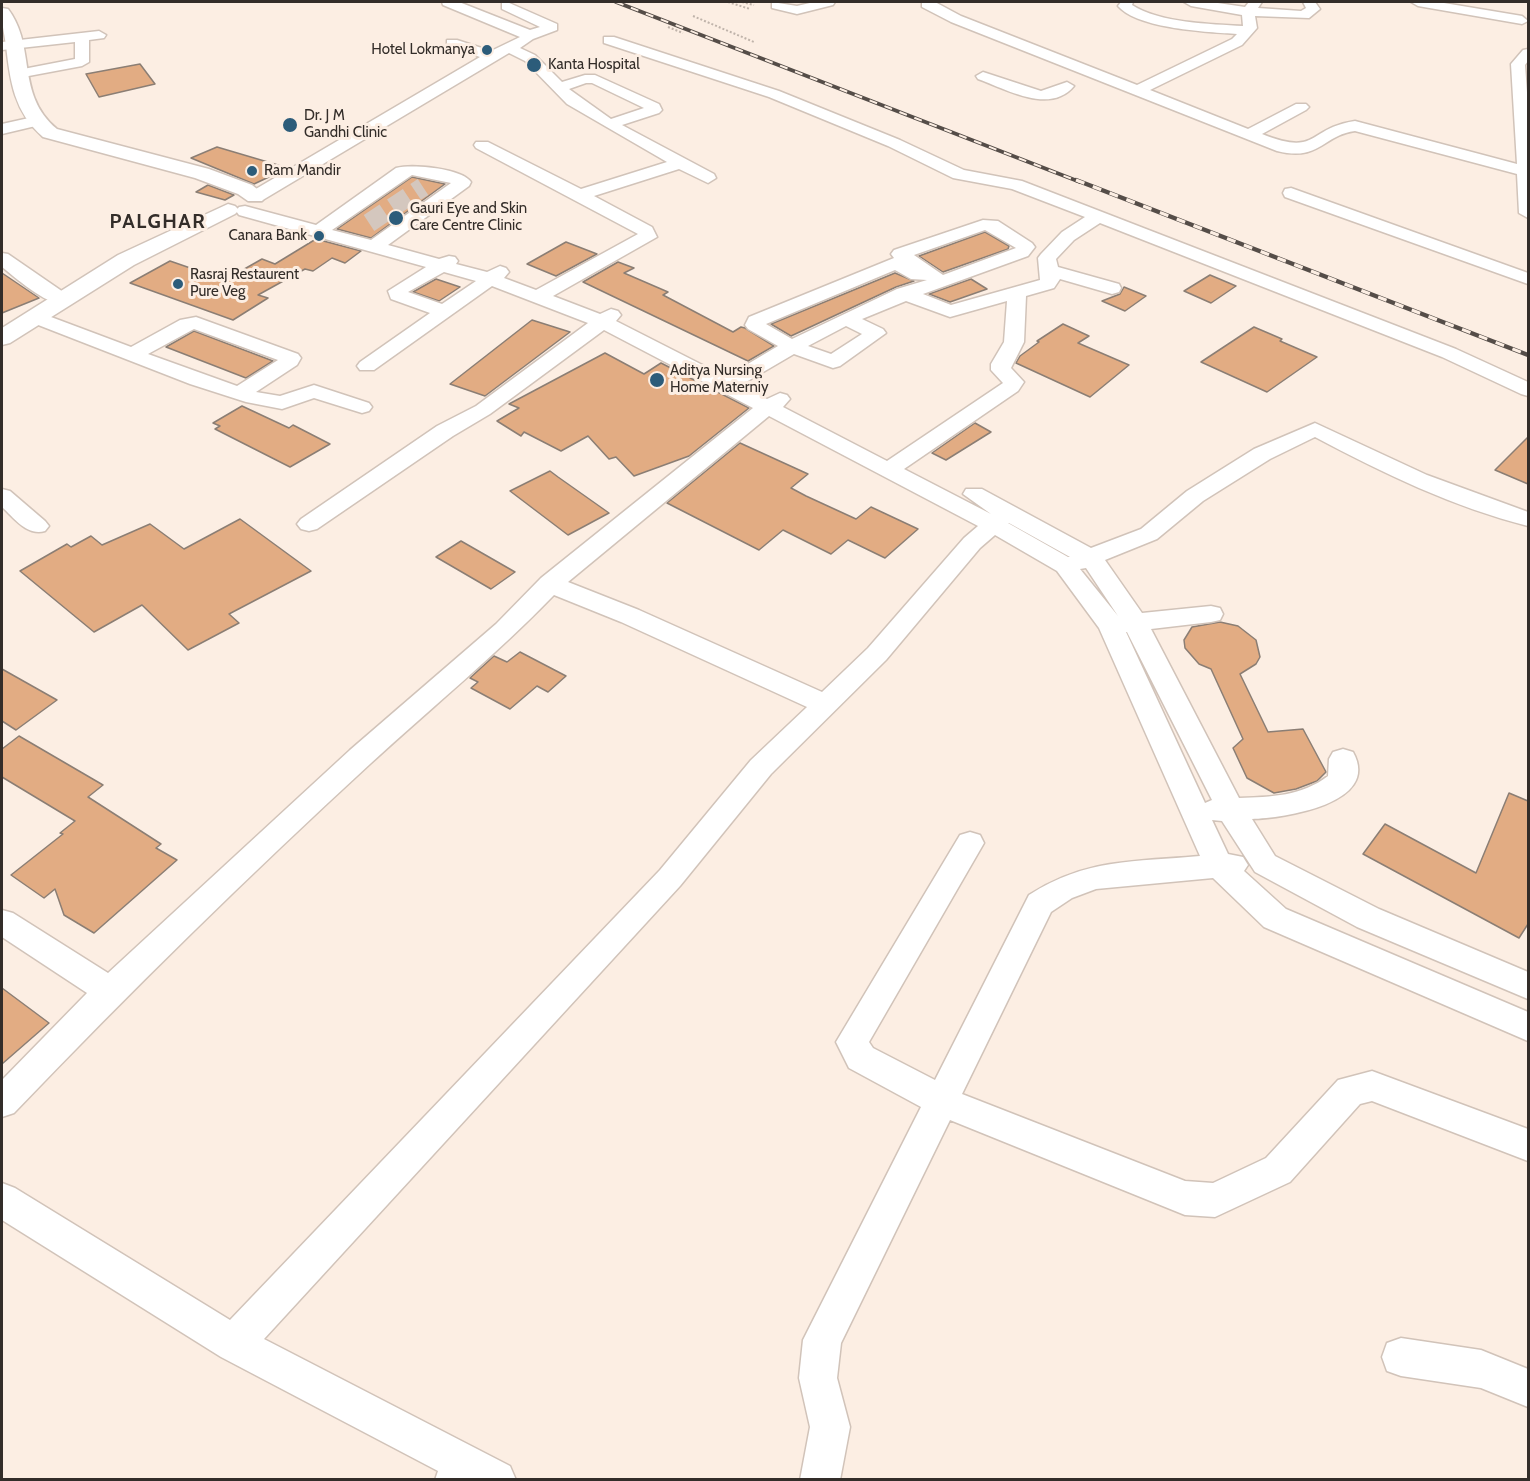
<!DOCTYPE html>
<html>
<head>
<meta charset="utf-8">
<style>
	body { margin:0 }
	#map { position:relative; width:1530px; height:1481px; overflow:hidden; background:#fceee3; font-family:Cabin,sans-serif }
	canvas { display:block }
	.frame { position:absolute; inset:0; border:3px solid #332d29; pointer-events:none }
</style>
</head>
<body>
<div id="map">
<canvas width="1530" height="1481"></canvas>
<div class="frame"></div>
</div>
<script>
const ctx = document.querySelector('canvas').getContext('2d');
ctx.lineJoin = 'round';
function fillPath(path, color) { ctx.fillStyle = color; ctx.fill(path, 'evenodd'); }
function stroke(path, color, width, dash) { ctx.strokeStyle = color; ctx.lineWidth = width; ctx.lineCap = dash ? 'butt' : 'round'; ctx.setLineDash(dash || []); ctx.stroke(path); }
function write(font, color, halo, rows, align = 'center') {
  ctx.font = font + ' Cabin,sans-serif'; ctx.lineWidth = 6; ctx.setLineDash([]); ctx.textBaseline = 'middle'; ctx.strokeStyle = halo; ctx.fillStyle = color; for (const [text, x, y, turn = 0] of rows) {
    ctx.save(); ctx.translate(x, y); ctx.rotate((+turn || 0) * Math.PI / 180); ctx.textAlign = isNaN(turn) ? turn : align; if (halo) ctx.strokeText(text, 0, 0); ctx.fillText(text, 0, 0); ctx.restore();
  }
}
const building = new Path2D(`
	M140 64 155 84 99 97 86 74Z
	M217 147 288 168 254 184 191 158Z
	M412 177 445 184 371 238 337 229Z
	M208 185 234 195 225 200 196 192Z
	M985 232 1009 246 1008 249 943 272 919 256Z
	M316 239 361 251 345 263 332 258 313 271 305 269 258 295 268 298 233 320 130 283 170 261 225 280 262 259 275 264Z
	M566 242 597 254 556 276 527 264Z
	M618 262 634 268 624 273 668 292 663 295 733 332 741 327 745 328 774 346 748 361 583 282Z
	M2 273 39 298 2 313Z
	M895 273 914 281 896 287 791 336 771 324Z
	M1210 275 1236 286 1211 303 1184 291Z
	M436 279 460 287 439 301 413 292Z
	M971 279 987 289 950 302 929 294Z
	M1124 287 1146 296 1125 311 1102 301 1120 294Z
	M532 320 570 332 485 396 450 384Z
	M1063 324 1089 336 1078 343 1129 365 1090 397 1016 363 1020 356 1039 342 1037 341Z
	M1254 327 1282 339 1280 341 1317 357 1267 392 1201 362Z
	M194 331 273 361 246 378 166 347Z
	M605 353 644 374 661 363 749 408 689 456 634 476 616 457 609 459 588 436 561 451 524 432 521 436 497 421 519 408 509 404Z
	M242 406 289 428 293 425 330 444 290 467 215 429 220 426 213 423Z
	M975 423 991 432 946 460 932 453Z
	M1528 437V484L1495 470Z
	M740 443 808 474 791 488 806 496 856 519 871 507 918 529 885 558 848 540 831 554 783 530 759 550 667 503Z
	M550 471 558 477 609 513 568 535 510 491Z
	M240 519 311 571 229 614 239 623 188 650 142 605 94 632 20 571 67 544 71 547 91 536 102 545 150 524 184 549Z
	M461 541 515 572 491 589 436 557Z
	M1220 622 1238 626 1256 640 1260 657 1256 664 1240 674 1268 732 1303 729 1326 772 1317 781 1296 789 1274 793 1247 778 1233 748 1243 739 1211 669 1199 664 1185 648 1184 640 1192 627Z
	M520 652 566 676 548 692 537 686 510 709 471 688 478 682 470 678 494 656 507 662Z
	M2 669 57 700 16 730 2 721Z
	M19 736 103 785 88 797 161 844 156 848 177 860 94 933 64 915 55 889 44 898 11 875 63 834 60 833 75 821 2 777V749Z
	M1509 793 1528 801V924L1519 938 1363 854 1385 824 1476 873Z
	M2 988 49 1023 2 1064Z`);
fillPath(building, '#e2ac83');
stroke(building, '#8b7e74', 1.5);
stroke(new Path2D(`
	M369 223 423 187`), '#d4c7be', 19, [19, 9]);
const minor = new Path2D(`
	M442 2H459L530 30 540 27 502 9V3L507 2 557 24V30L533 39 520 48 535 55 562 82 585 75H595L659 104 662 110 659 113 622 125 714 174 716 178 708 183 679 169 594 196 652 227 657 237 553 296 600 314 611 309 618 311 621 315 616 321 726 377 778 346 748 329 745 325 749 317 894 258 891 254 894 250 983 220 998 221 1032 243 1035 247 1028 256 923 294 951 305 1040 280 1038 258 1041 254 1062 232 1085 217 1012 189 953 178 888 146 769 97 604 43V37H614L779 91 900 140 964 170 1022 181 1456 349 1528 382V396L1521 394 1442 357 1100 223 1074 240 1056 259 1058 267 1119 284 1121 288 1119 292 1112 294 1060 279 1054 288 1026 296 1024 342 1011 368 1024 382 1018 391 904 469 991 514 963 494 966 489H982L1091 548 1141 529 1187 491 1254 449 1315 423 1427 475 1528 512V526C1453 507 1383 473 1315 437L1270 459 1203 501 1157 539 1105 560 1142 613 1211 606 1220 608 1223 614 1220 620 1211 622 1151 629 1239 798C1271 797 1302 796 1328 776L1329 759 1333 752 1343 749 1353 752C1382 804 1283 818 1252 819L1275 856 1379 909 1528 972V999L1357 927 1255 872 1222 821 1212 820 1228 854 1243 857 1248 865 1244 871 1286 909 1528 1012V1041L1264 927 1213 878 1096 889 1072 898 1051 912 962 1094 1185 1181 1213 1183 1266 1158 1338 1080 1372 1071 1528 1129V1161L1372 1101 1360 1104 1290 1182 1215 1217 1185 1215 950 1120 841 1343 837 1378 850 1427 840 1480H800L810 1427 799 1378 803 1340 921 1107 849 1068 836 1042 960 835 970 832 980 835 984 843 869 1042 873 1048 935 1080 1029 895C1086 858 1135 862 1200 856L1099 628 1057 571 995 535 980 548 886 660 771 774 680 886 264 1339 510 1466 516 1480H435L438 1471 221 1357 2 1220V1183L15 1188 230 1320 660 870 751 760 807 707 621 622 554 595C496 655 432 707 370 764 248 876 129 993 14 1113L2 1117V1080L87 993 2 937V910L13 913 108 973 350 750 496 624 541 578 753 408 604 330 490 414 453 436 317 529 309 531 301 529 297 524 301 519 437 426 476 406 588 323 492 286 374 370H360L357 366 360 362 430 313 391 299 388 291 426 267 239 215 236 211 239 207 245 206 316 225 396 168C412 164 461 168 471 182L469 186 388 245 439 259 449 256 455 257 458 261 456 264 487 272 500 266 506 268 509 272 504 278 536 290 638 234 476 148 474 145 476 142H488L581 189 667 162 567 104 525 61 509 53 261 201H249L247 197 249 193 480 57 447 46V40H457L491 51 520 37 443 5ZM586 83H592L644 108 611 119 569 89ZM412 175 451 183 371 240 332 230ZM985 230 1016 248 943 275 914 255ZM895 270 911 279 927 280 897 289 792 339 766 324ZM444 272 476 281 442 304 408 292ZM906 301 950 317 1007 301 1004 342 991 364V370L1003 383 887 461 783 407 790 399 787 395 780 393 767 399 741 385 794 354 833 368 840 366 886 333 883 329 862 319ZM846 326 862 334 831 354 808 346ZM769 416 978 526 964 538 868 648 822 692 639 610 568 582ZM1008 523H1009L1070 557H1068ZM1086 568 1118 616 1080 569ZM1126 632H1127L1212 800 1205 803Z
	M772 2 797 6 814 2H835L833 5 797 14 772 8Z
	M922 2H935L961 16 1137 85 1232 39 1237 34C1208 32 1138 29 1118 6L1121 2H1133L1132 5C1160 23 1210 24 1243 26L1242 15 1191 6 1184 2H1211L1245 7 1249 2H1262L1258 8 1301 11 1306 8 1303 2H1315L1320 9 1309 18 1255 16 1257 28 1242 45 1150 90 1248 129 1296 104H1306L1309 107 1306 110 1262 134C1319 157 1307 128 1355 121L1517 164 1511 64 1523 50 1528 49V61L1525 65 1528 106V218L1519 213 1517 174 1355 131C1323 135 1320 162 1277 151L951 22 922 7Z
	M1411 2H1438L1522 16 1528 21 1522 24 1418 6Z
	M99 31 106 35 104 38 89 40V62L82 66 18 78 13 77 11 74 13 71 75 59V42L2 50V42Z
	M983 72 1041 91 1067 82 1074 86C1050 115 1006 89 978 79L976 76Z
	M38 116 46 121 44 124 2 134V124Z
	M1291 188 1528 273V284L1285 197 1283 193 1285 189Z
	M2 253 8 254 69 296 71 300 69 304C50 309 16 278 2 267Z
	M35 311 131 347 180 320 196 317 298 354 301 358 297 365 256 392 280 396 314 385 369 403 372 407 369 411 362 413 314 398 282 409 246 402 190 384 28 321 25 317ZM194 329 278 360 237 386 148 354Z
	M2 489 10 491 45 521 49 526 45 531C27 536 15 519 2 507Z
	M1401 1338 1481 1350 1528 1369V1407L1481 1388 1401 1376 1387 1371 1382 1357 1387 1343Z`);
const major = new Path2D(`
	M2 8 8 9C37 47 15 94 57 129L209 169 252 185 262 193 265 197 262 201H248L238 194 195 178 43 137C14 112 10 81 6 45 4 32 1 20 2 8Z
	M228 204 235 206 239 210 235 214 134 265 10 343 2 345V328L118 255Z`);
stroke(minor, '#d1c3b9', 3);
stroke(major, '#d1c3b9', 3);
stroke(new Path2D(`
	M728 2 750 9
	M742 2 754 5
	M693 16 754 42
	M668 27 683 33`), '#bfb3aa', 2, [2, 2]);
fillPath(minor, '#fff');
fillPath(major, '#fff');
const railFar1 = new Path2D(`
	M616 2 1080 182`);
const rail = new Path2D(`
	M1076 180 1528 355`);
stroke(railFar1, '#554d48', 4);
stroke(rail, '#554d48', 4.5);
stroke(railFar1, '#fceee3', 2, [8]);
stroke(rail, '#fceee3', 3, [9]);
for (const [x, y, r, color] of [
	[487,50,6,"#2c5c7a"],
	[534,65,8,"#2c5c7a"],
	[290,125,8,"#2c5c7a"],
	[252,171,6,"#2c5c7a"],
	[396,218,8,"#2c5c7a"],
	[319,236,6,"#2c5c7a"],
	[178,284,6,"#2c5c7a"],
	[657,380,8,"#2c5c7a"]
]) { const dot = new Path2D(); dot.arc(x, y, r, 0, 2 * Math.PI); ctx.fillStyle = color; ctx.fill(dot); stroke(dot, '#fceee3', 2); }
write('15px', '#332d29', '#fceee3', [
	["Hotel Lokmanya",475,50,"right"],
	["Kanta Hospital",548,65],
	["Dr. J M",304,116],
	["Gandhi Clinic",304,133],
	["Ram Mandir",264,171],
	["Gauri Eye and Skin",410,209],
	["Care Centre Clinic",410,226],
	["Canara Bank",307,236,"right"],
	["Rasraj Restaurent",190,275],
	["Pure Veg",190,292],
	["Aditya Nursing",670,371],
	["Home Materniy",670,388]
], 'left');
ctx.letterSpacing = '1.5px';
write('bold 20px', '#332d29', '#fceee3', [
	["PALGHAR",158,222]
]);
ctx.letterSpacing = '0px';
</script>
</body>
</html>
